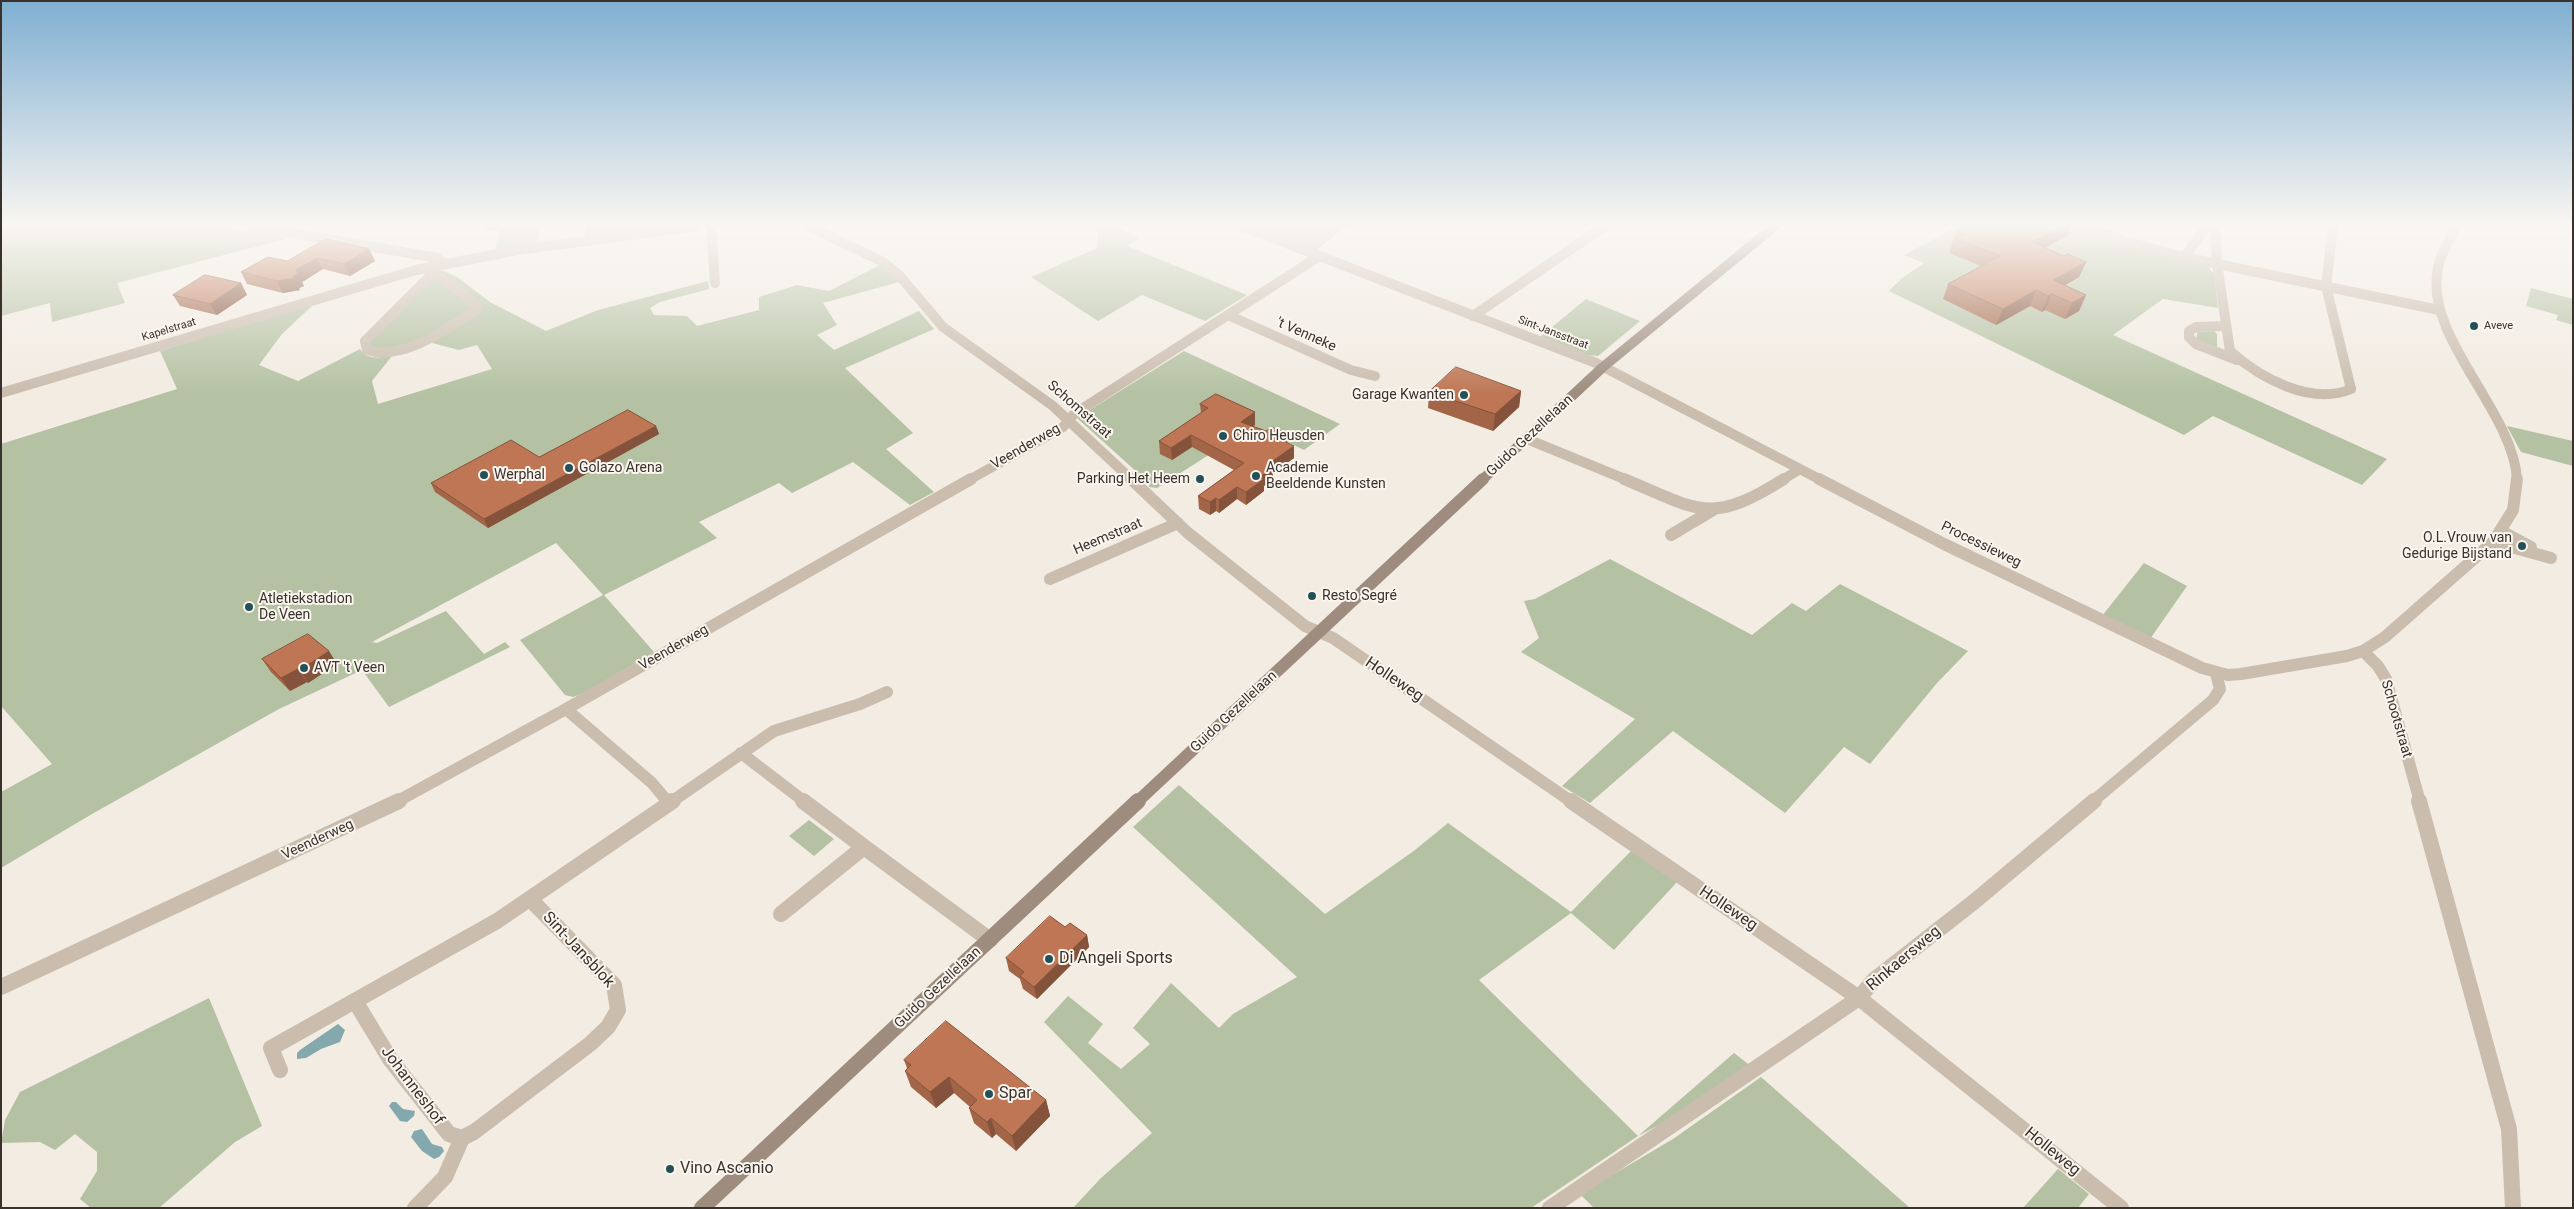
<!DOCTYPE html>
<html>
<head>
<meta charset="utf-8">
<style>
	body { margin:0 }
	#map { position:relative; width:2574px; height:1209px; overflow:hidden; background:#f2ece2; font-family:Roboto,sans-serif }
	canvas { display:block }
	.frame { position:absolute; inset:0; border:2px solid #39312c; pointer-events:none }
</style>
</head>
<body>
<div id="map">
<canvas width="2574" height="1209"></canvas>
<div class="frame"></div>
</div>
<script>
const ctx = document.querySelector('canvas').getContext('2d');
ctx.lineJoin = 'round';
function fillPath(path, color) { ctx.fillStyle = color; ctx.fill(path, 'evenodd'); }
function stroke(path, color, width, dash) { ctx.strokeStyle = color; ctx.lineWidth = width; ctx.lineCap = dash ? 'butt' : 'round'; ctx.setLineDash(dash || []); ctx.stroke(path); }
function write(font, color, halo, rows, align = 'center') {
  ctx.font = font + ' Roboto,sans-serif'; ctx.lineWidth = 4; ctx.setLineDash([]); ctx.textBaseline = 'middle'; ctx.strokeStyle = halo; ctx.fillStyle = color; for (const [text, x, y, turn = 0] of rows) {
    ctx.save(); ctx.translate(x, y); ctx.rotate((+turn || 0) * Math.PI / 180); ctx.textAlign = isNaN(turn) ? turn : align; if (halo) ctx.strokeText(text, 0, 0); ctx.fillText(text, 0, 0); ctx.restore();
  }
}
fillPath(new Path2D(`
	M1 226H214L289 238 117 283 125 303 52 322 50 303 1 316Z
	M486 226H540L536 245 495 250 500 230 485 231Z
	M587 226H646L645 230 584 238Z
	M1096 226H1112L1140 238 1127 246 1247 295 1205 321 1142 295 1098 321 1031 277 1097 248 1098 236Z
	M1251 226H1346L1314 252Z
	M1959 226H2080L2108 237 2208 267 2214 274 2218 308 2163 299 2113 335 2387 459 2362 485 2213 416 2184 435 1889 291 1902 278 1924 263 1904 255Z
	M880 265 899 282 823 303 837 325 817 335 834 350 919 311 934 329 845 368 913 433 886 449 934 492 910 505 853 462 792 493 779 483 699 522 717 538 604 595 654 652 584 693 573 697 565 695 520 640 603 595 556 543 372 642 377 643 446 611 484 654 505 642 510 647 389 707 362 670 279 709 92 814 1 868V792L52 764 1 706V444L177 389 160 351 314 304 282 334 259 365 298 381 360 349C368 361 379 357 392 356L372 381 378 404 492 369 477 345 459 350 432 343 443 332 395 350 378 352 367 343 439 269 457 277 490 302 546 331 598 310 708 281 709 289 660 302 650 308 654 315 687 316 697 326 759 310V297L797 285 829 291Z
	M2531 288 2573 299V325L2556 320 2558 315 2526 306Z
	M1586 299 1640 321 1598 356 1588 355 1540 337Z
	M2214 331 2217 334V347L2197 340V332Z
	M1184 351 1340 424 1304 450 1254 426 1157 488 1149 487V483L1077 418Z
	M2507 426 2573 441V466L2521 452Z
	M1610 559 1752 635 1792 603 1806 611 1840 584 1968 651 1937 683 1870 764 1844 747 1785 813 1673 731 1590 803 1562 786 1635 719 1521 652 1539 638 1524 601 1535 599Z
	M2144 563 2187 586 2150 639 2102 616Z
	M1179 785 1325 914 1415 850 1448 823 1571 912 1633 849 1678 881 1614 950 1571 913 1479 980 1638 1136 1734 1053 1752 1067 1683 1112 1638 1136 1531 1208H1073L1101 1178 1152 1133 1044 1022 1068 996 1103 1024 1088 1043 1121 1069 1150 1044 1133 1028 1171 983 1219 1028 1233 1014 1297 977 1133 827Z
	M809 820 834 839 814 856 789 836Z
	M209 998 262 1126 235 1142 159 1208H91L80 1199 97 1171V1152L75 1134 55 1150 40 1142 1 1143 5 1120 20 1092Z
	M1761 1077 1910 1208H1594L1580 1194 1673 1139Z
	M2058 1169 2089 1194 2078 1208H2023Z`), '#b4c1a2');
fillPath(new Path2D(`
	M338 1024 345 1030 340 1042 321 1049 306 1058 297 1059V1053L300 1050Z
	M392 1102H396L403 1109 415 1111 414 1116 407 1122 400 1121 389 1106Z
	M422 1129 432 1144 442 1147 444 1151 439 1157 434 1159 422 1151 411 1137 414 1131Z`), '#83a8ae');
stroke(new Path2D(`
	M251 226 438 258 443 263 432 271 434 272
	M711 226 715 283
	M809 226 883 262 899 275 943 327 1053 406 1132 480
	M1242 226 1596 363 1821 480
	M2086 226 2124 241 2184 257 2439 310
	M2215 226 2217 263 2230 351C2260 378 2311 406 2351 389L2326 286 2333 226
	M2457 226C2449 239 2441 253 2438 268 2423 337 2514 411 2517 480
	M2184 257 2207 226
	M434 272 475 304 478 309C448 327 404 362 367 350L365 341Z
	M1228 315 1351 370 1375 376
	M1473 316 1605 226
	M2226 326 2196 327 2189 331V337L2196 344 2237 360
	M1 393 416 270 517 250 698 226
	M1527 439 1627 480
	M969 480 1063 427 1074 414 1318 257
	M1782 480 1800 469`), '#cabdae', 10);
stroke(new Path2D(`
	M1131 479 1188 533 1305 626 1333 638 1572 802
	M1624 479C1698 510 1710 526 1784 479
	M1819 479 1944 544 2202 668 2228 675 2241 674 2347 656 2363 651 2385 637 2493 542 2513 510 2517 479
	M2503 532 2531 547
	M1671 535 1713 510
	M2493 542 2551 558
	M1050 579 1178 523
	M2363 651 2378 666 2386 679 2420 802
	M566 709 652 783 668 802
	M741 753 805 802
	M396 802 566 709 971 479
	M671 802 774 731 860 704 887 692
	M2092 802 2213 700 2220 689 2216 673`), '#cabdae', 12);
stroke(new Path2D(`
	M667 801 669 803
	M803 801 864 847
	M1571 801 1859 998 2121 1208
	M2419 801 2509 1129 2513 1208
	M781 914 864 847 990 940
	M1 987 399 801
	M355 1001 390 1059 449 1134 462 1138 474 1132 590 1044 608 1027 618 1010 614 985 530 899
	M280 1070 271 1048 497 921 673 801
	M415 1208 445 1177 462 1138
	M1550 1208 1859 998 1874 980 1975 901 2094 801`), '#cabdae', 16);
stroke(new Path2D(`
	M1482 480 1603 367 1775 226`), '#9e8d7f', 10);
stroke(new Path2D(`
	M1137 802 1483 479`), '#9e8d7f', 12);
stroke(new Path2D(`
	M702 1208 1138 801`), '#9e8d7f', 16);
fillPath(new Path2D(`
	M1966 226H2072L2068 235 2045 248 2064 256 2086 262 2079 277 2065 285 2086 295 2079 311 2065 319 2045 310 2042 312 2030 306 1996 325 1943 299 1948 284 1981 266 1949 253 1956 231Z
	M369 249 375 261 350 276 323 269 302 282 304 286 299 288 300 290 283 293 247 284 241 272 287 261Z
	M241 283 247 295 217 315 180 306 173 295Z
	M1521 391 1519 407 1493 431 1428 408 1429 392Z
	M1200 404 1255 412V425L1252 426 1287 442 1294 458 1273 473V480L1264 486V491L1246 505 1237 499 1219 513 1216 511 1210 515 1199 509 1198 496 1234 470 1192 447 1172 460 1160 454 1159 441 1201 413Z
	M656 426 659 434 488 528 435 492 431 483 539 457Z
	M262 659 337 664 308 683 307 682 290 691 271 672Z
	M1065 927 1087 935 1089 947 1037 999 1023 989 1020 979 1009 971 1006 958Z
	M904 1060 1046 1100 1050 1116 1016 1151 996 1134 992 1138 974 1123 969 1108 970 1107 954 1093 936 1108 911 1087 905 1071 907 1068Z`), '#a36548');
fillPath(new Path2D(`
	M2063 226H2072L2068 235 2026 258 2032 242Z
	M369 249 375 261 350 276 344 264Z
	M317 258 323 269 302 282 304 286 299 288 293 276 296 270Z
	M2086 262 2079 277 2047 296 2053 280Z
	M294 278 300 290 283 293 277 281Z
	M241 283 247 295 217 315 210 304Z
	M2036 290 2030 306 1996 325 2003 309Z
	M2052 294 2045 310 2042 312 2048 296Z
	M2086 295 2079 311 2065 319 2072 303Z
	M1521 391 1519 407 1493 431 1495 414Z
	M1255 412V425L1241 434V422Z
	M656 426 659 434 488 528 484 519Z
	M1287 434V446L1280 439Z
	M1191 435 1192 447 1172 460 1171 448Z
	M1294 446V458L1273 473V480L1264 486V491L1246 505V492L1260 477 1267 465Z
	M1237 487V499L1219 513V500Z
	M1216 498V511L1210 515V502Z
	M329 651 337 664 308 683 300 670Z
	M298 669 307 682 290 691 281 678Z
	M1087 935 1089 947 1037 999 1034 987Z
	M949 1077 954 1093 936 1108 930 1092Z
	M1046 1100 1050 1116 1016 1151 1012 1136Z
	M991 1118 996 1134 992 1138 987 1122Z`), '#85533b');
const building = new Path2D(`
	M1966 226H2063L2032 242 2064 256 2068 254 2086 262 2053 280 2086 295 2072 303 2052 294 2048 296 2036 290 2003 309 1948 284 2000 256 1954 238 1963 234 1956 231Z
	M326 239 369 249 344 264 317 258 296 270 298 274 293 276 294 278 277 281 241 272 268 257 287 261Z
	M205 275 241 283 210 304 173 295Z
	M1456 367 1521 391 1495 414 1429 392Z
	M1216 394 1255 412 1241 422 1266 431 1272 427 1287 434 1280 439 1294 446 1267 465 1272 468 1260 477 1264 479 1246 492 1237 487 1219 500 1216 498 1210 502 1198 496 1244 463 1191 435 1171 448 1159 441 1208 408 1200 404Z
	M628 410 656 426 484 519 431 483 511 440 539 457Z
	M308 634 329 651 300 670 298 669 281 678 262 659Z
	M1050 916 1065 927 1070 923 1087 935 1034 987 1020 976 1024 972 1006 958Z
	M946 1021 1046 1100 1012 1136 991 1118 987 1122 969 1108 977 1100 949 1077 930 1092 905 1071 911 1065 904 1060Z`);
fillPath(building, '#be7654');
stroke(building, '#85533b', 1);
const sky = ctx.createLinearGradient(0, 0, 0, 395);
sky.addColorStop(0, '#7fafd1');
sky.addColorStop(0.57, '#f9f6f2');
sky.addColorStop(1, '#f9f6f200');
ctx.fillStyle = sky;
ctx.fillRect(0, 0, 2574, 395);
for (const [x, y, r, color] of [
	[2474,326,5,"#245158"],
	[1464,395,5,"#245158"],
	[1223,436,5,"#245158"],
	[569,468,5,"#245158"],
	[484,475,5,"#245158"],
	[1256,476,5,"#245158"],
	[1200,479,5,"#245158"],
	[2522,546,5,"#245158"],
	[1312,596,5,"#245158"],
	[249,607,5,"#245158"],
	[304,668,5,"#245158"],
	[1049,959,5,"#245158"],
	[989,1094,5,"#245158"],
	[670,1169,5,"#245158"]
]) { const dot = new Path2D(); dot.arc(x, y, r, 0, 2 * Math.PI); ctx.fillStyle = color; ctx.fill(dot); stroke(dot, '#faf5ee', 2); }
write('11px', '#39312c', '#faf5ee', [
	["Aveve",2484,326]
], 'left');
write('11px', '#39312c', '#faf5ee', [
	["Kapelstraat",169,330,-17],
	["Sint-Jansstraat",1553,333,21]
]);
write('14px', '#39312c', '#faf5ee', [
	["'t Venneke",1306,335,24],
	["Schomstraat",1079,410,41],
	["Guido Gezellelaan",1530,436,-43],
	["Veenderweg",1026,447,-30],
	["Heemstraat",1108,537,-23],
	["Processieweg",1981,545,26],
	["Veenderweg",674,648,-30],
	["Guido Gezellelaan",1234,712,-43],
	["Schootstraat",2396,719,74],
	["Veenderweg",318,840,-25],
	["Guido Gezellelaan",938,988,-43]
]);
write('14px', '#39312c', '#faf5ee', [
	["Garage Kwanten",1454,395,"right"],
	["Chiro Heusden",1233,436],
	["Golazo Arena",579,468],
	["Academie",1266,468],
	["Beeldende Kunsten",1266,484],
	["Werphal",494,475],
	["Parking Het Heem",1190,479,"right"],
	["O.L.Vrouw van",2512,538,"right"],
	["Gedurige Bijstand",2512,554,"right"],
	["Resto Segré",1322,596],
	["Atletiekstadion",259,599],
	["De Veen",259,615],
	["AVT 't Veen",314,668]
], 'left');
write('16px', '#39312c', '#faf5ee', [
	["Holleweg",1394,680,34],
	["Holleweg",1728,909,34],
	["Sint-Jansblok",578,950,47],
	["Rinkaersweg",1904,959,-40],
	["Johanneshof",412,1086,53],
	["Holleweg",2052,1152,39]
]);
write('16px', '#39312c', '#faf5ee', [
	["Di Angeli Sports",1059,959],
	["Spar",999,1094],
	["Vino Ascanio",680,1169]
], 'left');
</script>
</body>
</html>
